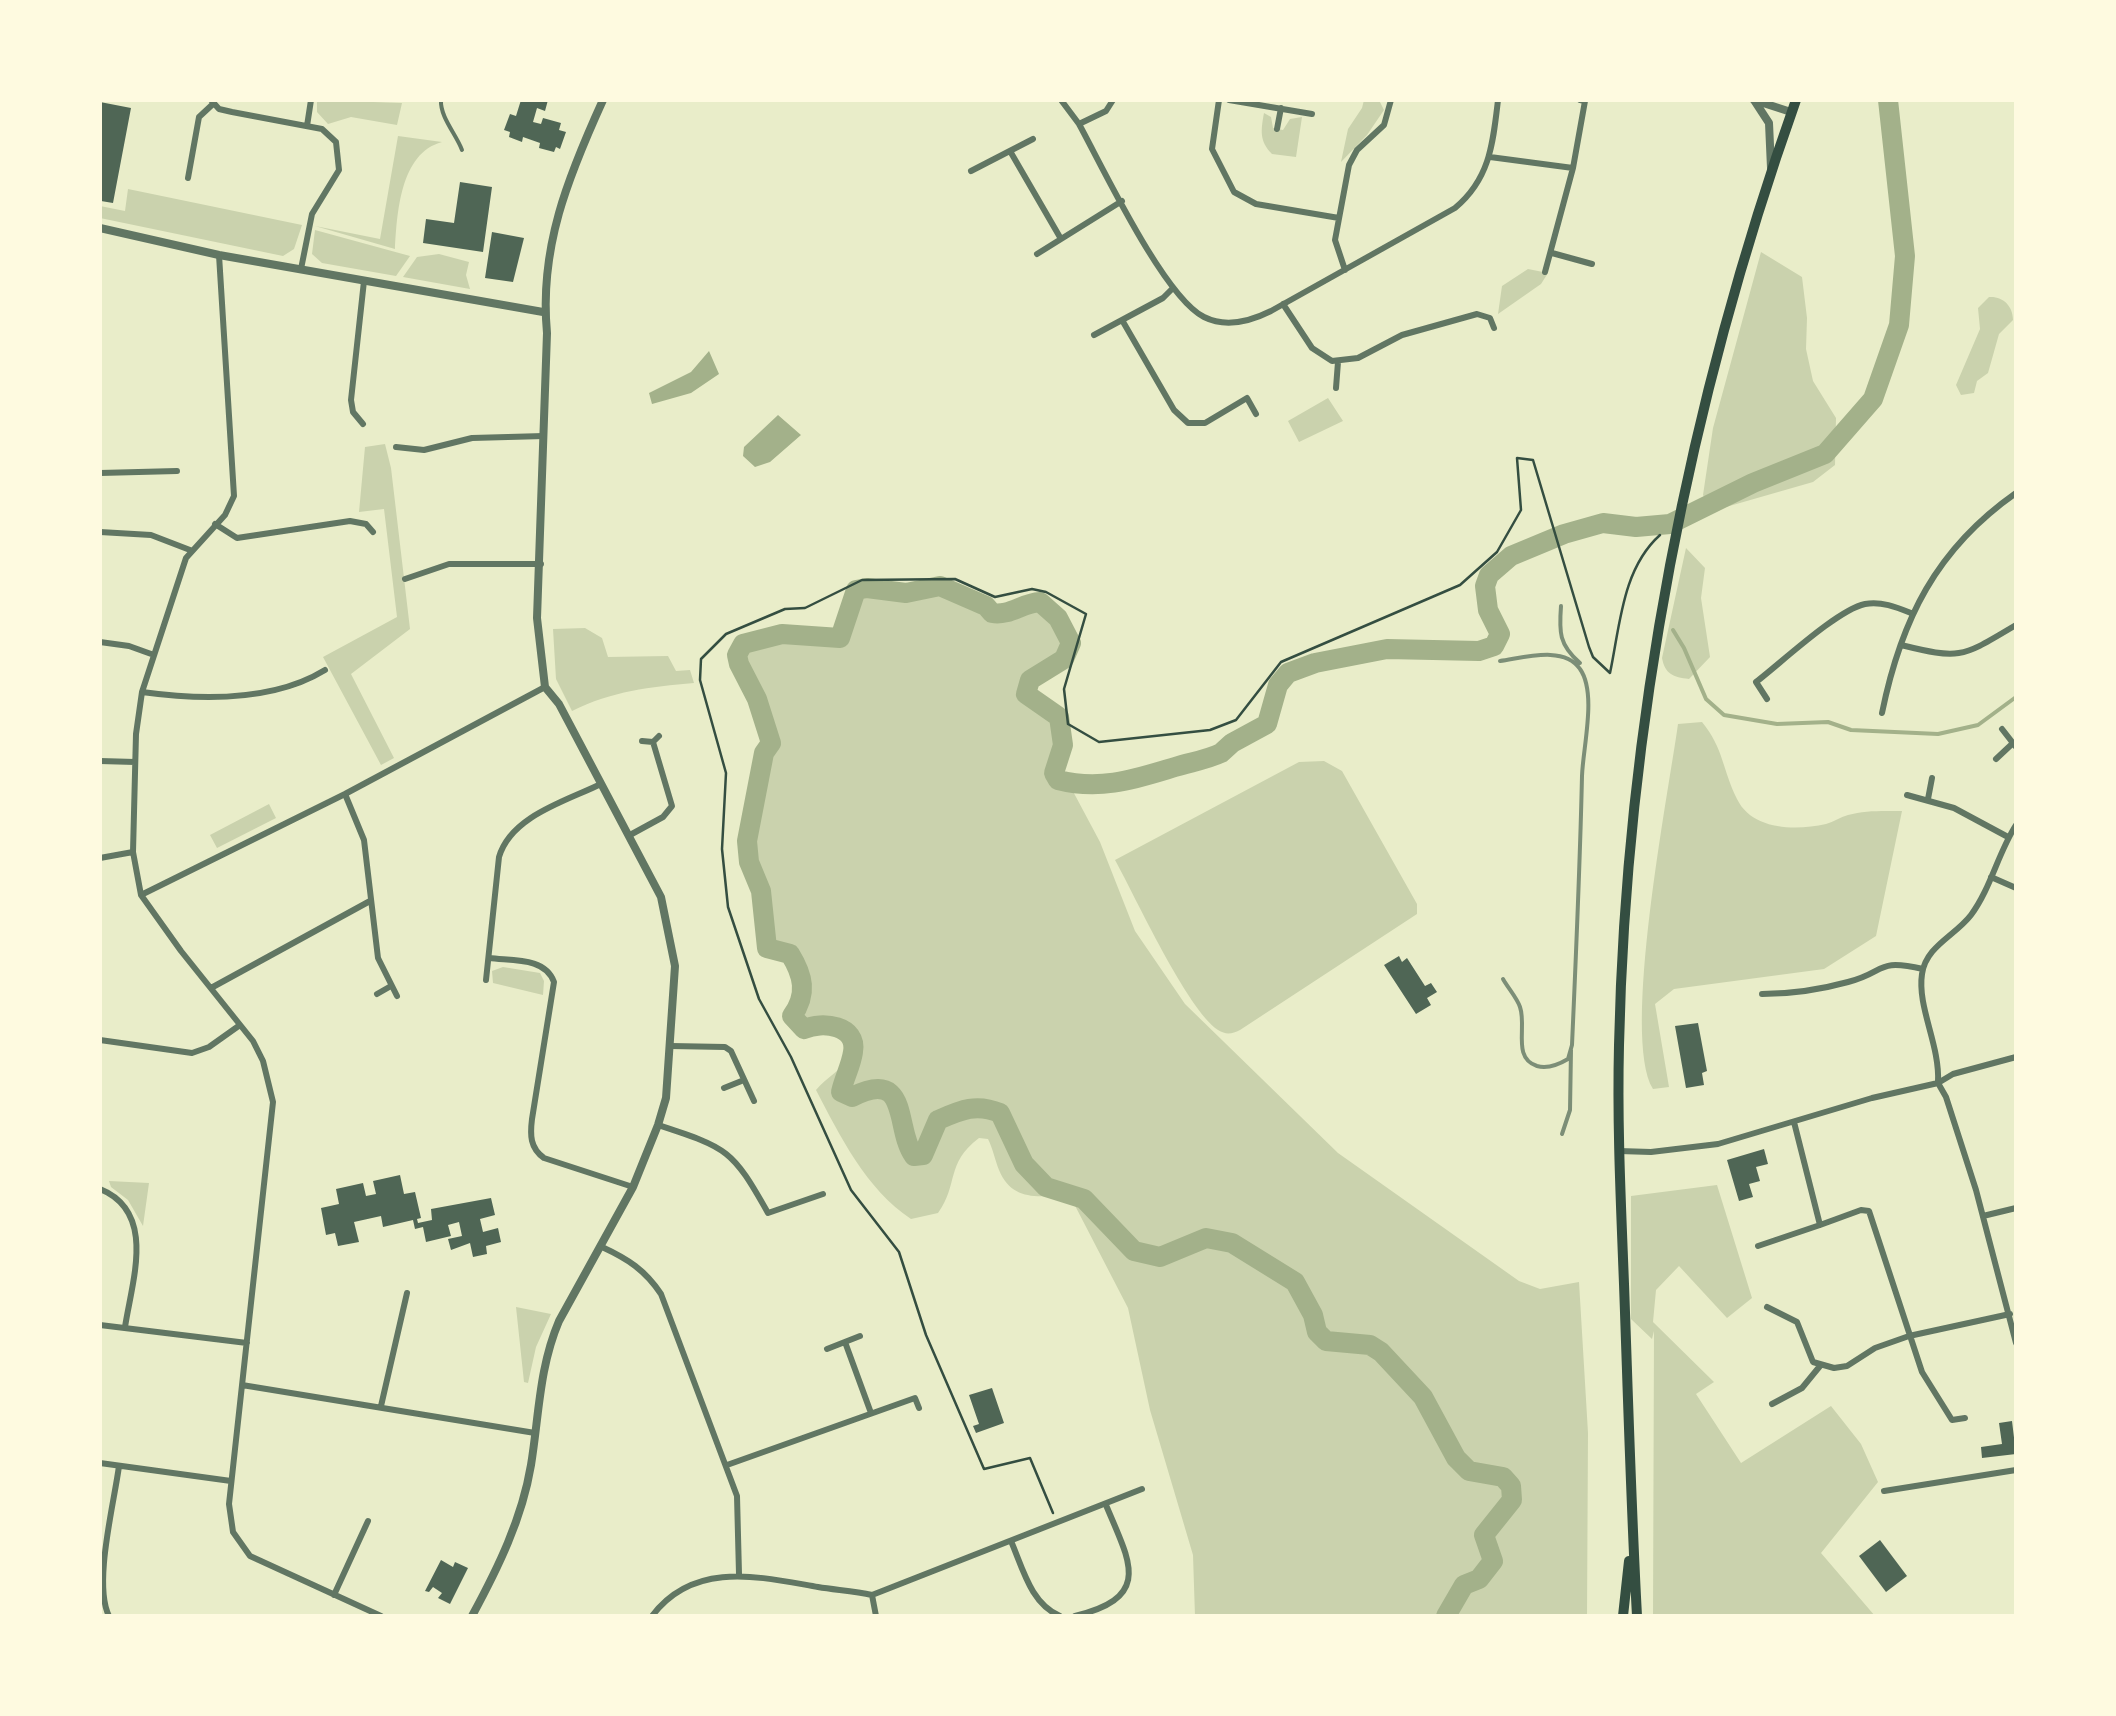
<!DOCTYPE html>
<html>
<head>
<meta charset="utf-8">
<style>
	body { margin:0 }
	#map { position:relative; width:2116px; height:1716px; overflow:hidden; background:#e9edc9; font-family:"Fira Sans Condensed",sans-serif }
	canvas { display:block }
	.frame { position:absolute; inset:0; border:102px solid #fefae0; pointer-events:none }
</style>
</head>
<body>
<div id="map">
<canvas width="2116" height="1716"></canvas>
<div class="frame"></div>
</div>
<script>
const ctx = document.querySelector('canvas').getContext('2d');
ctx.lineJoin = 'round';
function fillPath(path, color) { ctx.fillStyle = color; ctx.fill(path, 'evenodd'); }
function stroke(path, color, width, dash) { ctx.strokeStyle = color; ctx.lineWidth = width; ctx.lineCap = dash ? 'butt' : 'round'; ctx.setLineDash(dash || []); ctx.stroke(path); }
fillPath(new Path2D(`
	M317 100 402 103 397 125 351 117 328 124 317 112Z
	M1364 100H1379L1384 110 1367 135 1341 162 1348 129 1362 108Z
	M1264 113 1271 117 1273 128 1283 130 1290 119 1302 117 1296 157 1272 154C1259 141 1261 130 1264 113Z
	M398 136 442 142C400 153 397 214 395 249L315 226 380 239Z
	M128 189 302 225 294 249 283 256 100 218V206L125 211Z
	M315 230 410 256 396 276 322 263 312 254Z
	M1761 252 1802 277 1807 318 1806 349 1813 381 1836 418 1835 465 1813 482 1712 511 1703 495 1713 428Z
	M439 254 469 262 466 275 470 289 403 277 417 257Z
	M1528 269 1548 273 1541 284 1498 314 1502 286Z
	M1989 297C2003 296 2013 306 2013 320L1999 334 1988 373 1977 381 1974 393 1961 395 1956 385 1980 329 1978 308Z
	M1328 398 1343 421 1299 442 1288 421Z
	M385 444 391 468 410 629 351 674 394 758 381 765 323 657 397 617 384 509 359 512 365 447Z
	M1686 548 1705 568 1701 598 1710 657 1689 679C1673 677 1665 674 1662 658Z
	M940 586 986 606 993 613 1003 615 1027 602H1040L1058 618 1071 643 1064 659 1030 680 1026 694 1059 717 1063 745 1054 773 1058 780 1068 782 1100 842 1135 931 1185 1004 1338 1153 1519 1281 1540 1289 1579 1282 1588 1433 1587 1616H1195L1193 1555 1150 1410 1128 1308 1069 1194C1040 1197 1012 1202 999 1170 995 1160 993 1149 988 1139L979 1138C945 1164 959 1184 938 1213L911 1219C866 1189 840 1136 816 1090 826 1078 843 1068 851 1057 869 1029 822 1022 804 1029L792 1016C808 994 803 975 790 954L767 948 761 891 749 862 747 841 764 753 771 743 757 699 739 664 737 655 743 644 782 634 840 637 846 628 856 590 867 588 904 592Z
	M585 628 602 638 608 657 668 656 676 671 690 670 694 683C650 687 612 691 572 711L556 679 553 629Z
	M1702 722C1724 749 1722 769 1737 799 1752 830 1795 831 1826 824 1834 822 1840 817 1848 815 1865 810 1884 811 1902 811L1876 936 1824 969 1674 989 1655 1004 1669 1087 1653 1089C1621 1036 1668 796 1678 724Z
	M1324 761 1342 771 1417 904V914L1240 1030C1232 1034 1226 1035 1218 1030 1187 1009 1136 898 1115 860L1299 762Z
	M269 804 276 818 217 848 210 835Z
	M503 967 540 973 544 981 543 995 493 983 492 971Z
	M109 1181 149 1183 143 1226 128 1200 111 1187Z
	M1717 1185 1752 1298 1727 1318 1679 1266 1656 1290 1653 1322 1714 1382 1696 1394 1741 1463 1831 1406 1861 1444 1878 1482 1821 1553 1875 1616H1653L1654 1331 1652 1339 1631 1319V1196Z
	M516 1307 551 1314 536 1347 528 1383 524 1382Z`), '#cad2ad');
fillPath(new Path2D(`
	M709 351 719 374 691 393 652 404 649 393 691 372Z
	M778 415 801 435 770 462 755 467 743 456 744 447Z`), '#a3b18a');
stroke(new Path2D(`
	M1673 630 1684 648 1706 699 1724 715 1777 724 1828 722 1851 730 1938 734 1978 725 2016 697`), '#a3b18a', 4);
stroke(new Path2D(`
	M1446 1616 1464 1585 1479 1579 1493 1561 1484 1535 1512 1500 1511 1486 1503 1477 1469 1471 1456 1458 1423 1397 1381 1352 1370 1345 1326 1341 1317 1332 1313 1315 1295 1282 1232 1243 1206 1238 1160 1257 1134 1251 1084 1199 1046 1187 1024 1164 1000 1113C976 1103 961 1110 938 1120L923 1155 914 1156C894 1129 911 1067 852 1097L841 1092C844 1078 851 1066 853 1052 858 1025 822 1021 804 1029L792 1016C808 994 803 975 790 954L767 948 761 891 749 862 747 841 764 753 771 743 757 699 739 664 737 655 743 644 782 634 840 638 856 590 867 588 906 593 940 586 986 606 992 613C1010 616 1022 603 1040 602L1058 618 1071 643 1064 659 1030 680 1026 694 1059 717 1063 745 1054 773 1058 780C1101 791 1135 779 1175 767 1191 762 1206 760 1221 753L1232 743 1267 724 1278 685 1288 673 1315 663 1387 649 1479 651 1494 646 1500 634 1488 610 1485 586 1489 575 1511 556 1564 534 1603 523 1636 527 1670 524 1753 483 1825 454 1873 399 1899 325 1905 256 1888 100`), '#a3b18a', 20);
fillPath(new Path2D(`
	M521 100H548L545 111 537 108 533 122 541 124 543 118 561 123 559 130 566 132 560 149 556 147 554 152 539 148 540 143 523 137 522 142 509 137 510 132 504 130 510 114 516 116Z
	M100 102 131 108 113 203 101 201 100 197Z
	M460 182 492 187 483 252 423 243 426 219 454 223Z
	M492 232 524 238 513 282 485 278Z
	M1399 956 1402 962 1407 958 1425 986 1431 983 1437 992 1427 998 1431 1005 1416 1014 1384 965Z
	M1698 1023 1707 1071 1702 1073 1704 1085 1686 1088 1675 1026Z
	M1764 1149 1768 1164 1756 1167 1760 1181 1749 1184 1753 1197 1739 1201 1727 1160Z
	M400 1175 404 1194 415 1192 421 1218 417 1219 418 1223 432 1220 431 1209 491 1198 495 1215 480 1219 483 1232 498 1228 501 1242 486 1246 487 1254 473 1257 470 1243 451 1250 448 1239 462 1236 459 1222 448 1225 451 1236 426 1242 423 1227 415 1229 413 1220 383 1227 381 1216 354 1222 359 1242 338 1246 335 1233 326 1235 321 1208 339 1204 336 1189 363 1183 366 1196 376 1194 373 1181Z
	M992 1388 1004 1423 976 1433 973 1426 979 1424 969 1395Z
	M2012 1421 2016 1454 1982 1458 1981 1447 2002 1444 1999 1423Z
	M1880 1540 1907 1576 1886 1592 1859 1556Z
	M441 1560 453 1567 455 1562 468 1568 450 1604 438 1598 442 1593 433 1587 429 1592 425 1591Z`), '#4f6655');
stroke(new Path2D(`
	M1053 1513 1030 1458 984 1469 926 1335 899 1252 851 1190 791 1057 759 999 728 907 722 849 726 773 700 680 701 659 726 634 785 609 805 608 862 580 955 579 995 597 1032 589 1046 592 1086 614 1064 689 1068 724 1099 742 1210 730 1236 720 1281 662 1460 585 1497 552 1521 510 1517 458 1533 460 1589 647 1593 657 1610 673C1620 626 1622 569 1660 535`), '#344e41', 2.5);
stroke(new Path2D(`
	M441 100C440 117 456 134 462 150`), '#617663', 4);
stroke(new Path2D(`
	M211 100 219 109 232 112 322 129 336 142 339 170 312 214 301 269
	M1061 100 1079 124C1103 168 1164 297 1204 317 1226 328 1251 321 1271 311L1455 208C1490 179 1493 143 1498 100
	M1219 100 1212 149 1234 192 1256 204 1339 218
	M1229 100 1312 114
	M1079 124 1106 111 1113 100
	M307 126 311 100
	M1277 129 1281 108
	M1010 151 1061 239
	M1490 157 1573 168
	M971 171 1033 139
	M188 178 199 117 213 104
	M1552 253 1592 264
	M1037 254 1122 201
	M219 255 234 496 225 515 186 558 142 692 136 734 133 852 141 895 181 951 253 1041 263 1061 273 1102 229 1504 233 1532 250 1556 381 1616
	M1345 270 1335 240 1349 165 1357 150 1384 125 1391 100
	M1545 272 1573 168 1585 101 1580 100
	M1283 304 1312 348 1332 361 1358 358 1402 335 1477 314 1490 318 1494 328
	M1122 320 1174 410 1188 423H1205L1247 398 1256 414
	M1094 335 1163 298 1172 289
	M1336 388 1338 362
	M363 424 353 412 351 400 364 281
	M396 447 424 450 472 438 544 436
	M100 473 177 471
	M215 524 237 538 350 521 366 524 373 532
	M100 532 151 535 190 550
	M405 579 449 564H541
	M100 642 129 646 154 655
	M1901 645C1962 660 1962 657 2016 625
	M142 692C200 700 273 702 325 670
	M1767 699 1756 682C1781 663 1837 610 1865 604 1881 601 1896 607 1911 613
	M1882 713C1901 620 1936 549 2016 493
	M2002 729 2016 747
	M642 741 653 742 659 736
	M1996 759 2012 744
	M100 761 135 762
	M345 794 364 840 378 958 397 996
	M1907 795 1954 808 2008 837
	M1928 799 1932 778
	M630 835 663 817 672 806 653 742
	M100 858 133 852
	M1991 877 2016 888
	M141 895 345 794 545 687
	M489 958C512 961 545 957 554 982L532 1119C530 1135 530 1148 544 1158L633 1187
	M486 980 499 857C511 816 566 801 601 784
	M211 988 370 901
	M377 994 391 986
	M1762 994C1792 994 1819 990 1848 982 1887 972 1875 958 1923 969
	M100 1040 192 1053 209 1047 240 1025
	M671 1046 725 1047 731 1051 754 1101
	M1938 1082C1940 1045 1917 1007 1922 974 1926 946 1955 936 1971 915 1991 888 1998 853 2016 825
	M1938 1083 1946 1097 1976 1190 2016 1343
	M724 1088 744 1080
	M1794 1122 1820 1225 1861 1210 1869 1211 1922 1372 1952 1420 1965 1418
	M658 1125C728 1148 732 1149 768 1213L823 1194
	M1619 1151 1651 1152 1718 1144 1872 1098 1938 1083 1953 1074 2016 1057
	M100 1189C157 1212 132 1281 125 1327
	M1983 1216 2016 1208
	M1758 1246 1820 1225
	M602 1247C628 1259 645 1270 661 1294L737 1496 739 1574
	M1767 1307 1797 1322 1813 1362 1834 1368 1847 1366 1875 1348 1909 1336 2010 1314
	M100 1325 247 1343
	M845 1342 871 1413
	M827 1349 860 1336
	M242 1385 535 1433
	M1772 1404 1802 1388 1820 1366
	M381 1406 407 1293
	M100 1463 231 1481
	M727 1465 915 1398 919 1408
	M1884 1491 2016 1470
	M1011 1541C1023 1569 1031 1604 1060 1616
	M334 1595 368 1521
	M872 1595 1142 1489
	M872 1595 876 1616
	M109 1616C93 1584 114 1504 119 1466
	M652 1616C694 1560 760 1577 818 1587 836 1590 854 1591 872 1595
	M1075 1616C1154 1597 1129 1561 1106 1505`), '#617663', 6);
stroke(new Path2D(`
	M1754 100 1769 123 1771 168
	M1754 100 1791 112
	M100 228 219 255 543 312
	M472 1616C498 1568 522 1519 531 1465 539 1416 539 1368 559 1321L633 1187 658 1125 666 1098 675 966 661 897 559 704 545 687 537 618 547 333C539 248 568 177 603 100`), '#617663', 8);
stroke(new Path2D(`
	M1623 1616 1629 1561
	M1637 1616C1631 1505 1628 1395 1624 1284 1621 1205 1617 1125 1619 1045 1626 725 1689 401 1796 100`), '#344e41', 10);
stroke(new Path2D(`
	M1561 606C1559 632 1559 645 1580 663
	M1500 661C1523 658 1564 645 1580 669 1597 693 1583 747 1582 776 1580 865 1576 956 1572 1045L1568 1059C1558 1065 1548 1069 1537 1066 1512 1058 1527 1027 1520 1007 1517 998 1508 988 1503 979
	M1562 1134 1570 1110 1571 1050`), '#7c8e77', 4);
</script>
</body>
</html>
